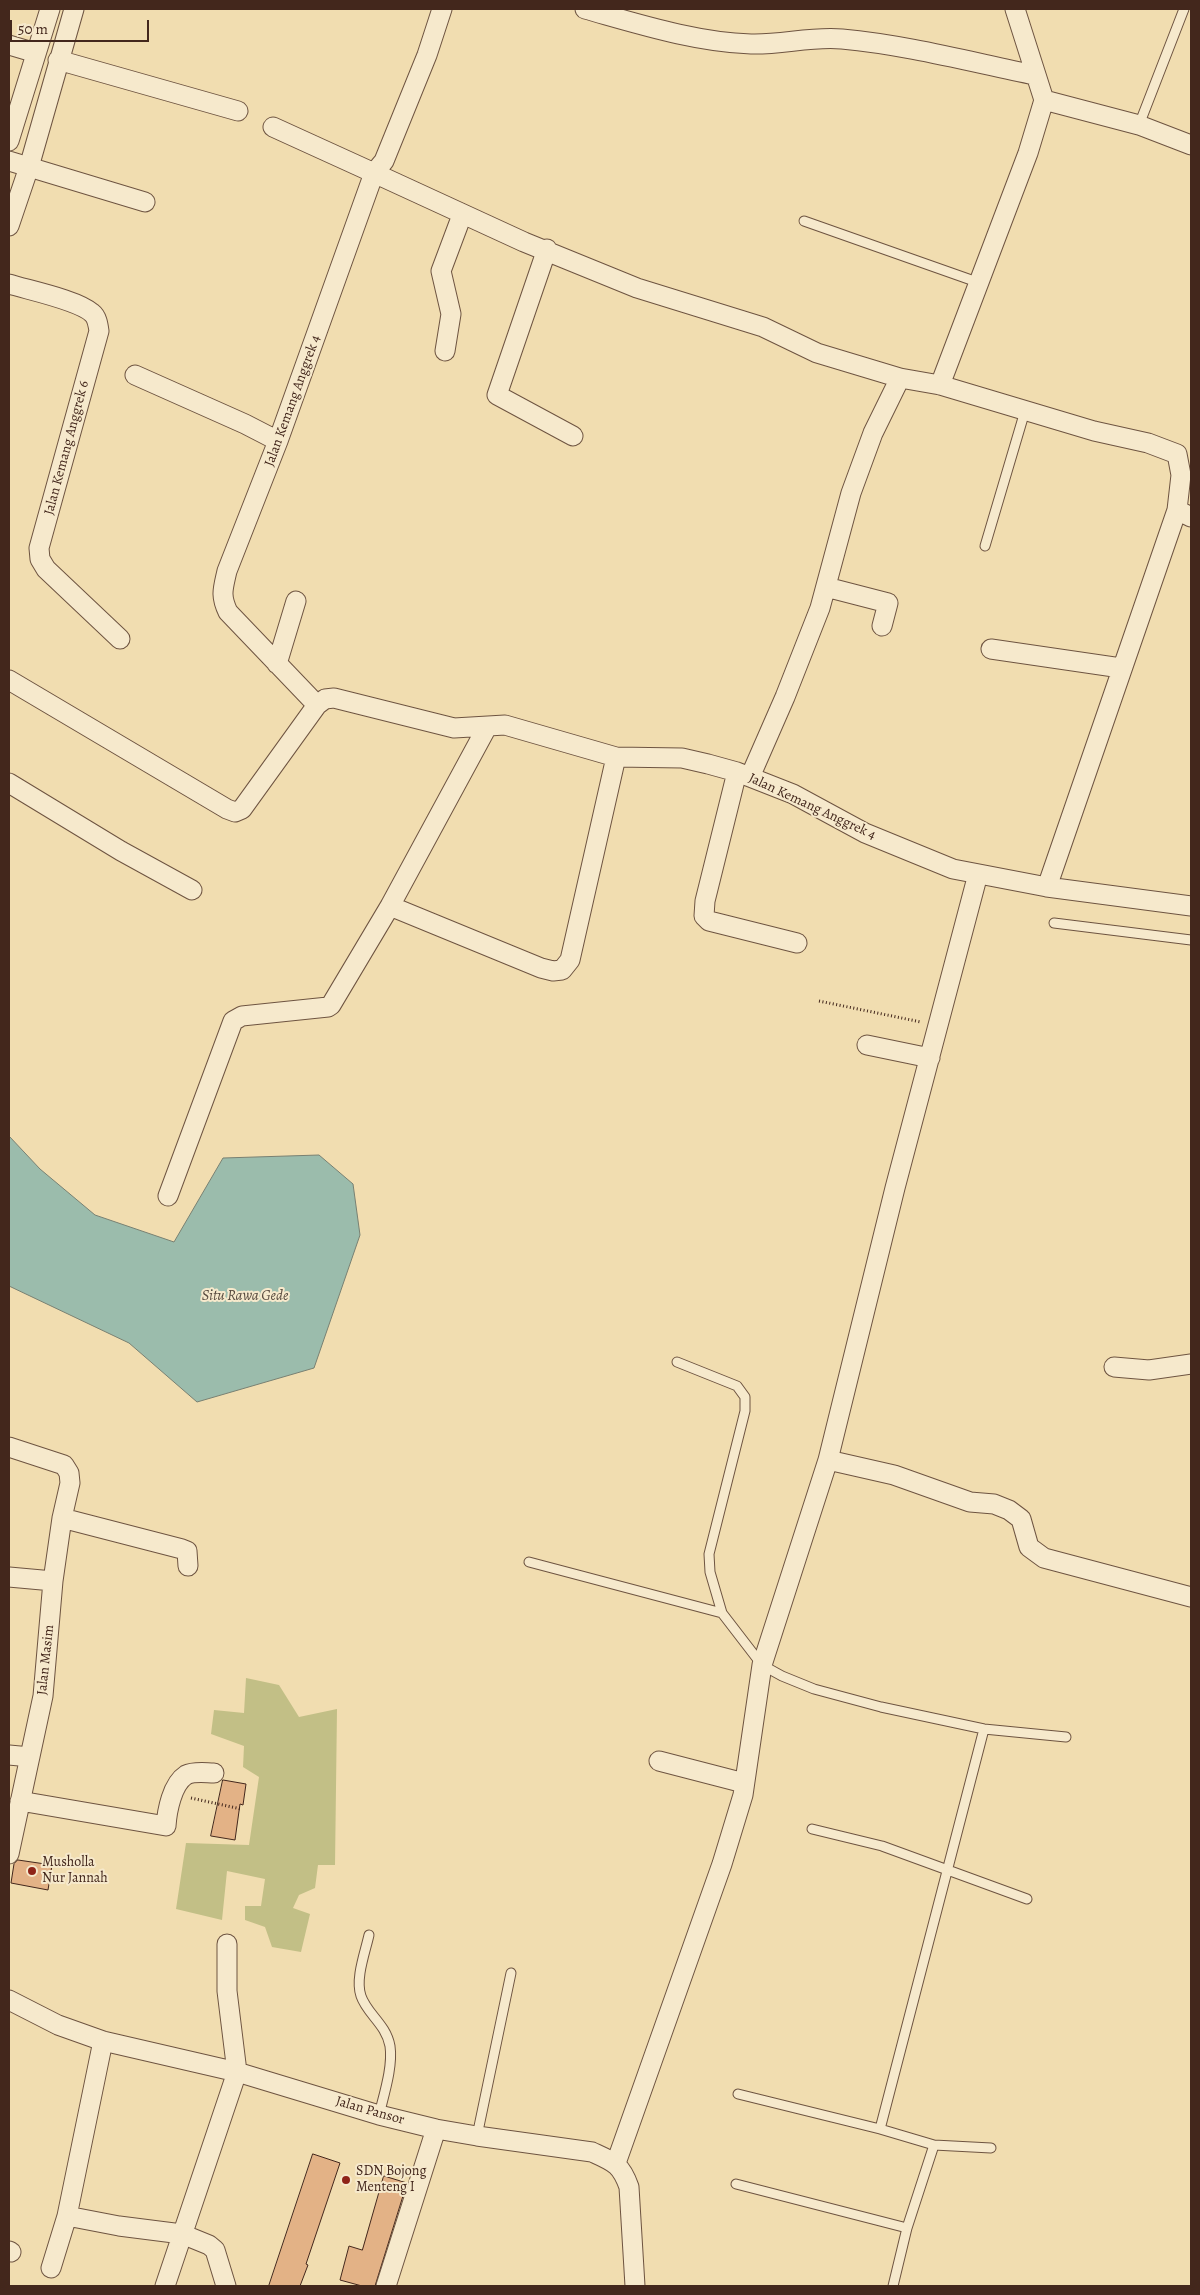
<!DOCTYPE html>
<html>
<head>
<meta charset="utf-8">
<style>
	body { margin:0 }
	#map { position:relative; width:1200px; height:2295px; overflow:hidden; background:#f1ddb0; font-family:Alegreya,serif }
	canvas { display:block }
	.frame { position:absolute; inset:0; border:10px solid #43271c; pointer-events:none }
	.scale { position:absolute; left:10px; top:20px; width:139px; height:22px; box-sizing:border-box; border:2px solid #43271c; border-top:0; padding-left:6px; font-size:15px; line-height:18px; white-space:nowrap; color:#43271c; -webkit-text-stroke:4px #f6e9cc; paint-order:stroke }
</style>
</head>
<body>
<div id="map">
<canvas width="1200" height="2295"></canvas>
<div class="frame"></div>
<div class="scale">50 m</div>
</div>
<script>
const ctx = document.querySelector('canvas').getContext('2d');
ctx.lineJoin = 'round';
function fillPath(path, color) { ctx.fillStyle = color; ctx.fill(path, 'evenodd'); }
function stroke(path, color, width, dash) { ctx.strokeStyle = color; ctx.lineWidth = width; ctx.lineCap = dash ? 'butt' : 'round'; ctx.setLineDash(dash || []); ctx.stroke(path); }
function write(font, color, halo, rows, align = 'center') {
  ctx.font = font + ' Alegreya,serif'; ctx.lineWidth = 4; ctx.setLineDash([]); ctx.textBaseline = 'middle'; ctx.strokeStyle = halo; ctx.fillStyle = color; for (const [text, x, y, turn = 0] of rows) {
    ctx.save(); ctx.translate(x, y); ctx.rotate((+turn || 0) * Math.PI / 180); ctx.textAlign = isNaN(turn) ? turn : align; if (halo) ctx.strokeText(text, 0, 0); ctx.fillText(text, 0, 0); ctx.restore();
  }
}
fillPath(new Path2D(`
	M246 1678 279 1685 299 1717 337 1709 335 1865H318L315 1888 299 1895 293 1908 310 1914 301 1952 272 1947 265 1927 245 1920V1906H261L265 1879 227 1871 222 1920 176 1909 186 1843 249 1845 259 1777 243 1767 244 1746 211 1734 214 1710 244 1713Z`), '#c2bf86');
const water = new Path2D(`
	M9 1136 40 1169 95 1215 174 1242 223 1158 319 1155 353 1184 360 1235 314 1368 197 1402 129 1343 9 1286Z`);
fillPath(water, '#9bbcac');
stroke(water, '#788072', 1);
const building = new Path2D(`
	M223 1780 246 1784 243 1805 240 1804 235 1840 211 1836Z
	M18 1860 52 1865 48 1890 11 1883 14 1864Z
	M313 2154 340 2163 306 2264 308 2265 300 2286H269Z
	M384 2176 407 2183 375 2286H362L340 2280 349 2246 362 2250Z`);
fillPath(building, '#e3b286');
stroke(building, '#43271c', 1);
const service = new Path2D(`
	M1139 125 1184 9
	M804 221 977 282
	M985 546 1025 411
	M1054 923 1191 940
	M677 1362 737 1386 745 1397V1411L709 1554 710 1572 722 1613 762 1665 782 1676 814 1689 881 1707 984 1729 1066 1737
	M529 1562 722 1613
	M812 1829 882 1846 1027 1899
	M369 1935C365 1953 355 1979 361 1996 367 2014 386 2024 390 2046 393 2067 384 2094 379 2115
	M738 2094 880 2129
	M477 2136 511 1973
	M934 2145 991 2148
	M736 2184 907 2228
	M893 2286 907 2228 934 2145 880 2129 984 1729`);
const minor = new Path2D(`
	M442 9 427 55 384 161 374 173 524 242 637 288 763 327 817 353 900 378 940 385 1094 431 1148 443 1177 454 1181 475 1177 510 1191 517
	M585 9C639 24 695 42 751 44 782 45 811 36 842 39 907 45 971 62 1035 75
	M9 45 36 53
	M58 60 238 111
	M1044 100 1139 125 1191 145
	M273 127 374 173 278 441 227 571C223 589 220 595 228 612L317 705
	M9 141 50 9
	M9 161 145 202
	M9 226 29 167 74 9
	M547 249 497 395 573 436
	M9 284C28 290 78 300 92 313 97 317 98 324 99 331L39 548 40 559 46 569 120 639
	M445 351 451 314 441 271 462 215
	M135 375 245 424 278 441
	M940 385 1028 153 1044 100 1015 9
	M826 587 888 603 882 626
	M991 649 1121 668
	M277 664 296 601
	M9 680 227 809 235 812 242 809 317 705 325 699 334 698 454 728 505 725 616 757 682 758 708 764 737 772 793 794 865 833 953 869 1047 887 1191 906
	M737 772 705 901 704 916 709 921 797 943
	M750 777 785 697 820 608 851 493 873 433 900 378
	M9 783 121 851 192 890
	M1047 887 1177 510
	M390 906 541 968 553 971 562 970 570 960 616 757
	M867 1045 930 1058
	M168 1196 233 1021 242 1016 328 1007 331 1005 390 906 487 727
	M1114 1367 1149 1370 1191 1364
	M9 1447 64 1465 69 1473 70 1483 62 1518 53 1581 43 1696 9 1854
	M828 1460 894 1475 970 1502 994 1504 1009 1510 1021 1519 1029 1547 1044 1558 1191 1597
	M62 1518 182 1549 187 1551 188 1566
	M9 1577 53 1581
	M9 1755 30 1757
	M659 1761 744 1783
	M20 1801 166 1826C167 1811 172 1784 186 1775 194 1771 206 1773 214 1773
	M9 2000 58 2025 103 2041 237 2072 379 2115 436 2129 477 2136 592 2152C614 2162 621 2164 629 2187L635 2286
	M103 2041 67 2216 119 2226 182 2234 209 2245 215 2250 226 2286
	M616 2163 722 1864 743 1795 762 1665 828 1460 895 1188 978 874
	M9 2251 11 2252
	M51 2268 67 2216
	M165 2286 237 2072 227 1991V1944
	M386 2286 436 2129`);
stroke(service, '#6e5441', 11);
stroke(minor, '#6e5441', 21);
stroke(new Path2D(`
	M819 1001 921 1022
	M191 1798 241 1809`), '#43271c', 3, [1, 2.5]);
stroke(service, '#f6e9cc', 9);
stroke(minor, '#f6e9cc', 19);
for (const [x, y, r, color] of [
	[32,1871,5,"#8f2418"],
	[346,2180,5,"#8f2418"]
]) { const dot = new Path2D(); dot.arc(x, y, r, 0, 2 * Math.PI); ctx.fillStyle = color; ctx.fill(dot); stroke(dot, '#f6e9cc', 2); }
write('14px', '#43271c', '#f6e9cc', [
	["Jalan Kemang Anggrek 4",293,401,-70],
	["Jalan Kemang Anggrek 6",67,448,-75],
	["Jalan Kemang Anggrek 4",812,807,25],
	["Jalan Masim",46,1660,-84],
	["Jalan Pansor",370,2111,16]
]);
write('14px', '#43271c', '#f6e9cc', [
	["Musholla",42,1863],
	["Nur Jannah",42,1879],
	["SDN Bojong",356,2172],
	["Menteng I",356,2188]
], 'left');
write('italic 15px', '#594c40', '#f6e9cc', [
	["Situ Rawa Gede",245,1296]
]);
</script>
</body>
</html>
